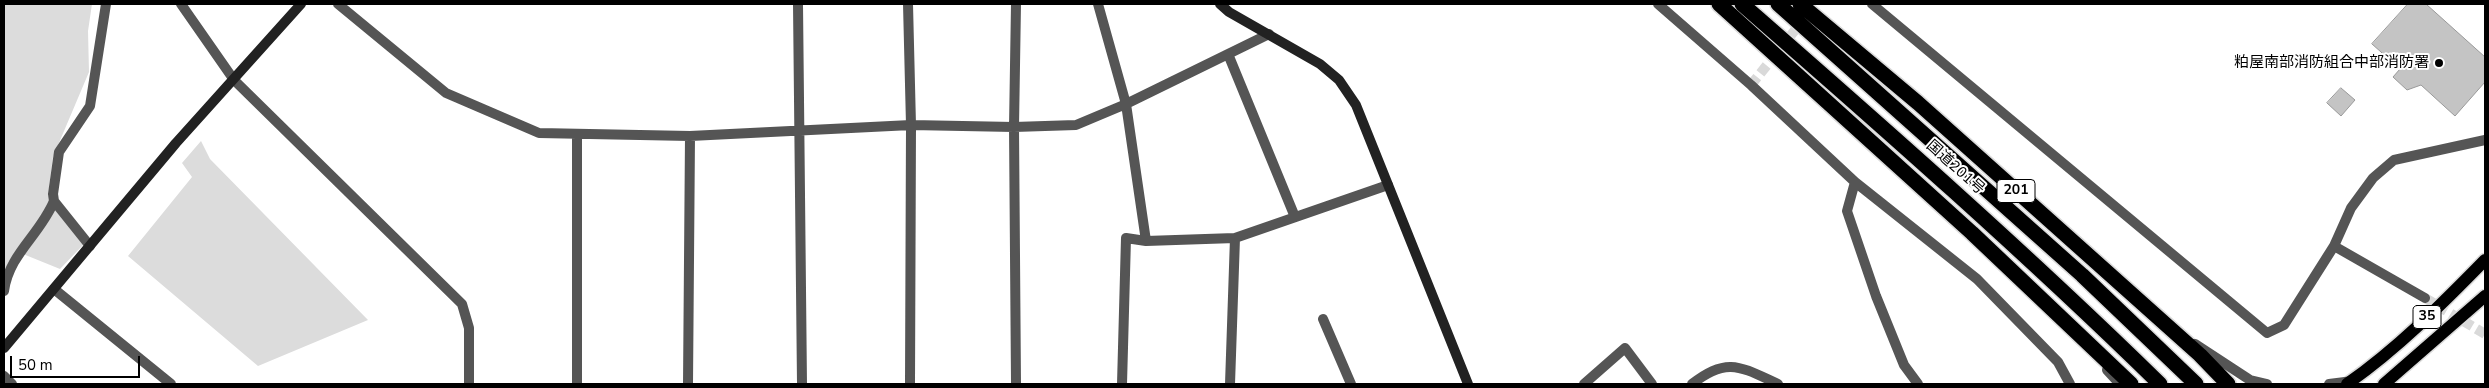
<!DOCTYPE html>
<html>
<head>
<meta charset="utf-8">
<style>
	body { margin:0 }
	#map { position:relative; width:2489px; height:388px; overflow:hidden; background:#fff; font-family:"Nunito Sans",sans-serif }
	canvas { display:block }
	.frame { position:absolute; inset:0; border:5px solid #000; pointer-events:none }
	.scale { position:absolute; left:10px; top:356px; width:130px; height:22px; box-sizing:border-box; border:2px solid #000; border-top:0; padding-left:6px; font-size:15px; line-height:18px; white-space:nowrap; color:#000; -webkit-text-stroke:4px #fff; paint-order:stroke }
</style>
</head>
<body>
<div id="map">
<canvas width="2489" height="388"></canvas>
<div class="frame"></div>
<div class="scale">50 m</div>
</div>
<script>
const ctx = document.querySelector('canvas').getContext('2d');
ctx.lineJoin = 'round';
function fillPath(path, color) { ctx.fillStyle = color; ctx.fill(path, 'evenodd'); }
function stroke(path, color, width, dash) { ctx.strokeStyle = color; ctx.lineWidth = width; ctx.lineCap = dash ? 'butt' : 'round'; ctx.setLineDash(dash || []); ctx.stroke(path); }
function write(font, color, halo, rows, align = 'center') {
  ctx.font = font + ' "Nunito Sans","Noto Sans JP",sans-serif'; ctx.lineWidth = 4; ctx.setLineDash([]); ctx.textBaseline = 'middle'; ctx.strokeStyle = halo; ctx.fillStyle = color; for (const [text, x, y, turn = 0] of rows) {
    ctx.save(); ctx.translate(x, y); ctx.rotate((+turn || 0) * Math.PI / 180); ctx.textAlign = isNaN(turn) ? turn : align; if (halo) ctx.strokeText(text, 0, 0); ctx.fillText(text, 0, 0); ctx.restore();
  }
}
fillPath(new Path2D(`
	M4 4H92L88 31 89 72 53 157 48 195 85 243 60 269 23 254 4 278Z
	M201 141 210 159 368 320 258 366 128 256 192 177 182 163Z`), '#dcdcdc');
const building = new Path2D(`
	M2408 4H2426L2485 57V82L2455 116 2421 85 2407 90 2393 77 2400 69 2372 44Z
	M2341 88 2355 100 2341 116 2327 103Z`);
fillPath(building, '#c4c4c4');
stroke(building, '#999', 1);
stroke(new Path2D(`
	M1751 85 1816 4
	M2425 298 2485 334`), '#d9d9d9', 10, [10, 5]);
const primary = new Path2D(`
	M2347 384C2397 349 2442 304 2485 260
	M2384 384 2485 296`);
const highway = new Path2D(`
	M1719 4 1972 233 2131 384
	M1742 4C1884 128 2025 252 2160 384
	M1778 4 2082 275 2196 384
	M1800 4 1918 103 2200 355 2228 384`);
stroke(primary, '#dbdbdb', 15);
stroke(highway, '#dbdbdb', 18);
stroke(new Path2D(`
	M181 4 234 80 462 304 469 328V384
	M338 4 446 93 539 133 690 136 911 125 1014 127 1076 125 1126 104 1269 34
	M798 4 802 384
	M908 4 911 125 910 384
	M1016 4 1014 127 1016 384
	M1098 4 1126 104 1146 241
	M1658 4 1751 85 1855 182 1977 279 2058 362 2070 384
	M1872 4 2267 333 2284 325 2334 246 2351 208 2373 178 2394 160 2485 140
	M1228 54 1295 217
	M1855 182 1847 211 1876 296 1904 365 1918 384
	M90 246 54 201 53 194 59 152 90 106 106 4
	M2334 246 2425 298
	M54 289 171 384
	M4 291C9 254 40 235 54 201
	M1323 319 1351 384
	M2195 344 2250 380 2267 384
	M2107 370 2120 384
	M4 376 12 384
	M577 384V134
	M688 384 690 136
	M1122 384 1126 238 1146 241 1235 238 1388 185
	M1230 384 1235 238
	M1584 384 1625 348 1652 384
	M1692 384C1727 356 1741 367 1778 384
	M2329 384 2353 381`), '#555', 10);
stroke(new Path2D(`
	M1220 4 1229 12 1320 64 1339 80 1356 105 1468 384
	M4 348 176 143 301 4`), '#222', 10);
stroke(primary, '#000', 12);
stroke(highway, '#000', 15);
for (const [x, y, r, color] of [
	[2439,63,5,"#000"]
]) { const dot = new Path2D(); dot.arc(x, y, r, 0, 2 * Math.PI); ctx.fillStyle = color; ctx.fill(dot); stroke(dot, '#fff', 2); }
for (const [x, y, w] of [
	[2016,191,38],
	[2427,317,28]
]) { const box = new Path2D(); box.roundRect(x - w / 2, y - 11.5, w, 23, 4); ctx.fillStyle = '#fff'; ctx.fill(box); stroke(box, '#000', 1); }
write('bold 14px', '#000', null, [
	["201",2016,191],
	["35",2427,317]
]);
write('15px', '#000', '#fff', [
	["粕屋南部消防組合中部消防署",2429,63]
], 'right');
write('15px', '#000', '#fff', [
	["国道201号",1955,168,42]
]);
</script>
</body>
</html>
